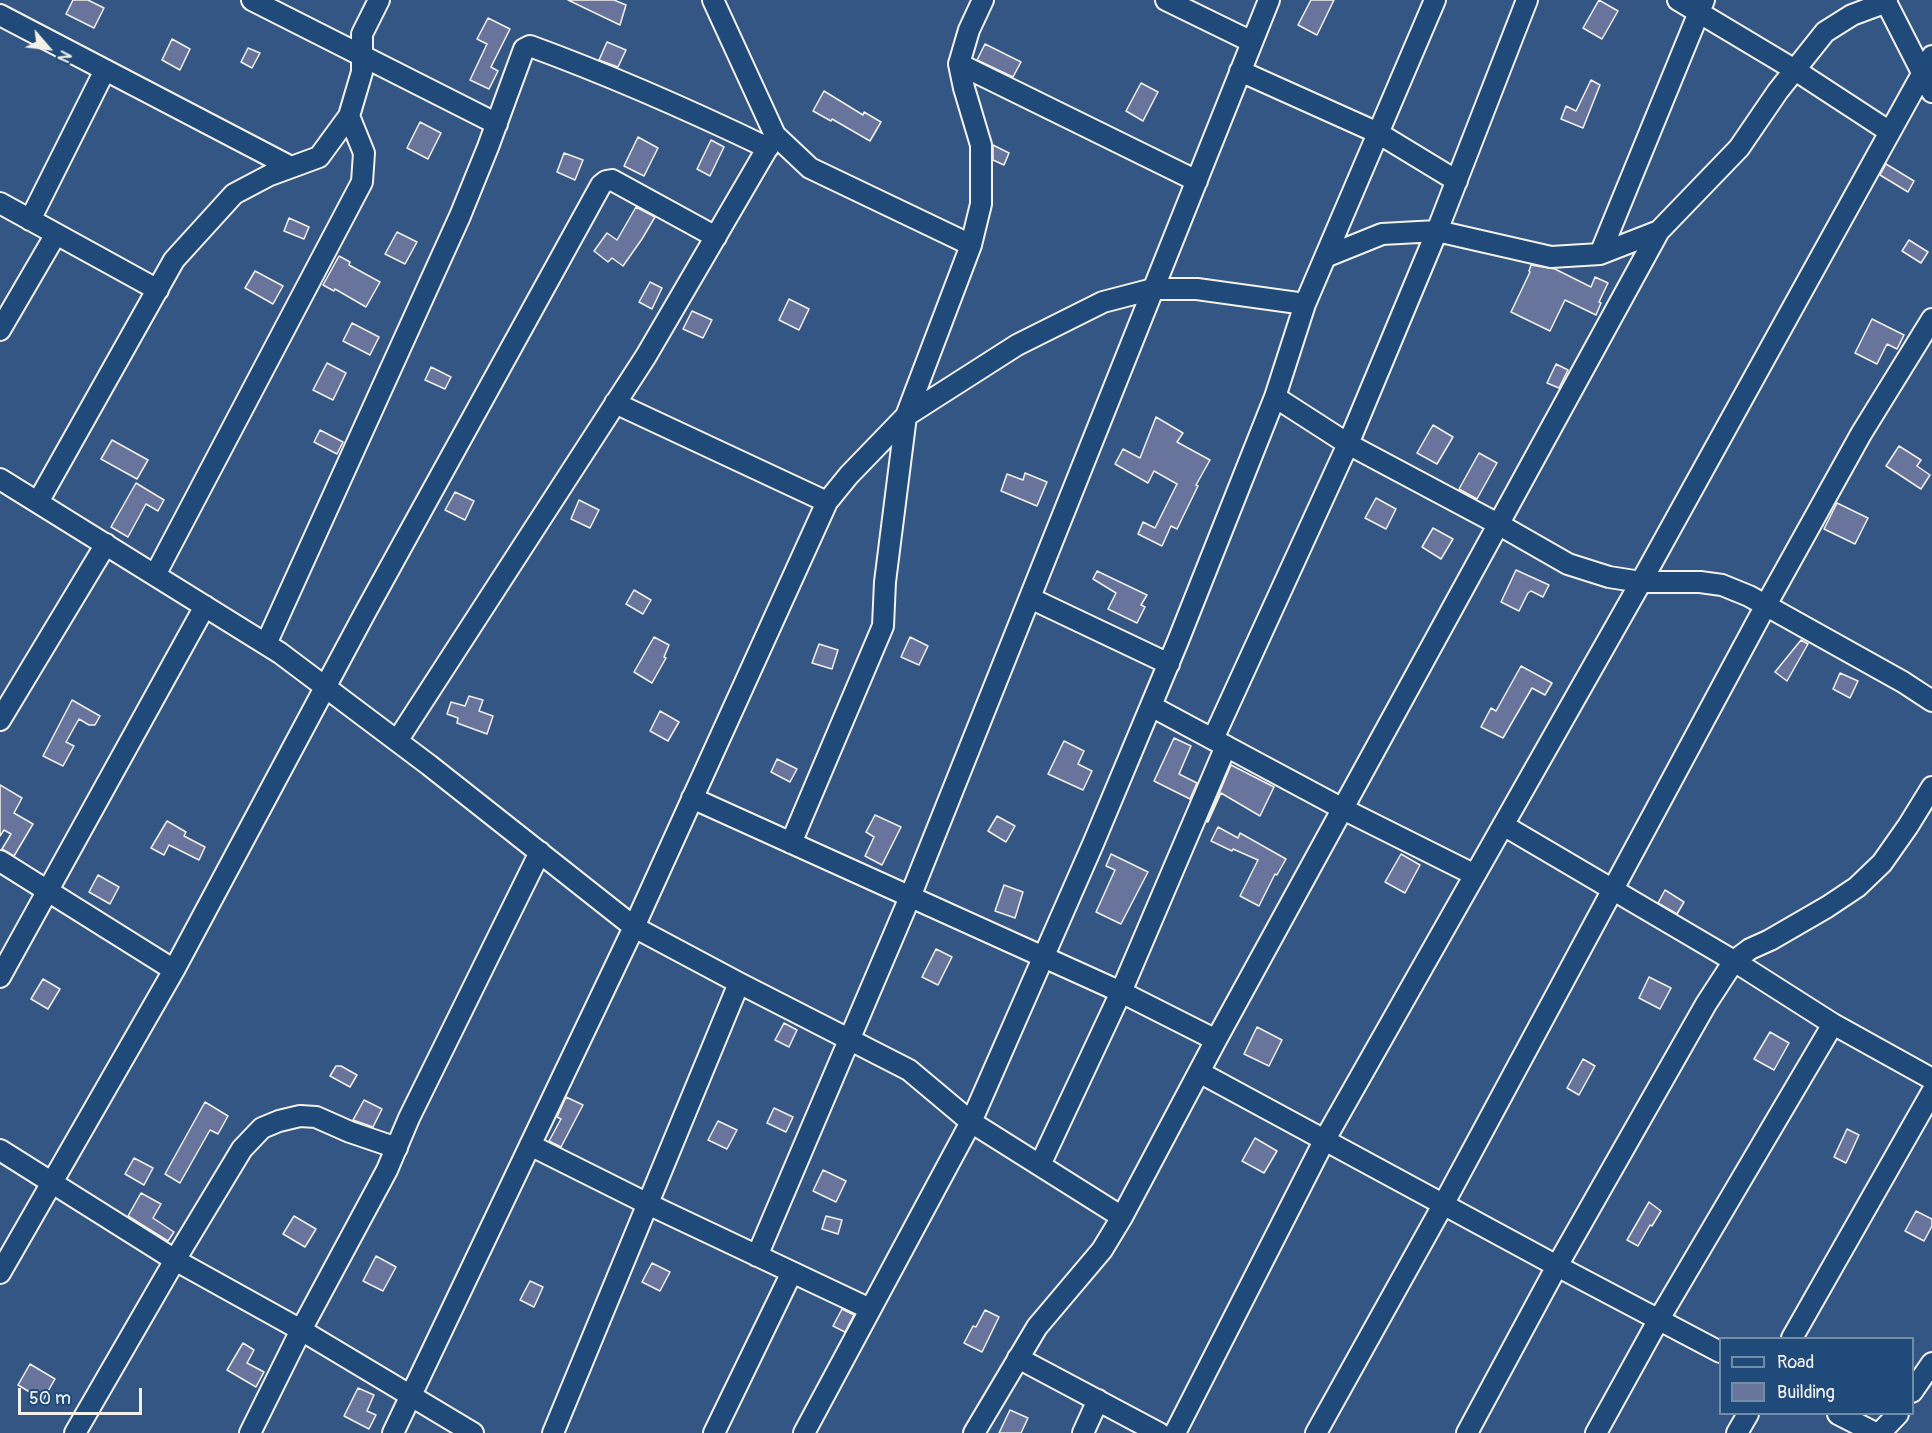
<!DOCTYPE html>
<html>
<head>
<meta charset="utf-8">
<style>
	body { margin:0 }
	#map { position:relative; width:1932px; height:1433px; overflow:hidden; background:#345684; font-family:Pangolin,sans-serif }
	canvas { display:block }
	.legend { position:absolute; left:1719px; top:1337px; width:195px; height:78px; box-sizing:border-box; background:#1f4a7a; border:2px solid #748da6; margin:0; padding:8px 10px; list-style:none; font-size:18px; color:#f4f1e8 }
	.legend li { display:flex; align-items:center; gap:12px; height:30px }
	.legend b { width:30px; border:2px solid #748da6 }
	.north { position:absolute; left:18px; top:18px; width:60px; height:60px; -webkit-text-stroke:4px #1f4a7a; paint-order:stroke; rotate:118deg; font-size:16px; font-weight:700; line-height:24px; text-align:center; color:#f4f1e8 }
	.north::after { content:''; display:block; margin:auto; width:21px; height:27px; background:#f4f1e8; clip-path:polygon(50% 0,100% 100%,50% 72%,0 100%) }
	.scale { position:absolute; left:18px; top:1388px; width:124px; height:27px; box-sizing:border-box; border:3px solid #f4f1e8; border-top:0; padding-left:8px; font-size:18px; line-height:21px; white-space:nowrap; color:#f4f1e8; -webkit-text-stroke:4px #1f4a7a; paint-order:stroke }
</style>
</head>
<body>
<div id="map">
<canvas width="1932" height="1433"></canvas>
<ul class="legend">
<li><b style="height:8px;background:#1f4a7a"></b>Road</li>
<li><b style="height:16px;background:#69749d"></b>Building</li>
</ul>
<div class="north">N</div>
<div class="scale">50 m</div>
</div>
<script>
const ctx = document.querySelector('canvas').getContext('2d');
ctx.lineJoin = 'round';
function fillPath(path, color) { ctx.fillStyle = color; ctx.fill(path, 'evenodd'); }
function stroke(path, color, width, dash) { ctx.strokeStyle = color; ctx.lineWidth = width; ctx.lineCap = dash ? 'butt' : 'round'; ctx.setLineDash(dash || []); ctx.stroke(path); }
const building = new Path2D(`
	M73 0H88L104 8 94 28 66 14Z
	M568 0H614L626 5 620 25Z
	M1311 0H1334L1317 35 1298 25Z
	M1599 0 1618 11 1602 39 1583 28Z
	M488 18 510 29 491 67 498 71 489 89 470 80 487 44 477 39Z
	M172 39 190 49 180 70 162 60Z
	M607 42 626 50 618 67 599 60Z
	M985 44 1021 62 1013 77 977 60Z
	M248 48 260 53 252 68 241 62Z
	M1591 80 1600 85 1583 128 1561 119 1566 106 1576 111Z
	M1141 83 1158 92 1143 121 1126 111Z
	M824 91 863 115 864 112 881 122 870 141 832 119 831 121 813 111Z
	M420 122 441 133 428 159 407 148Z
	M638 137 658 148 644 176 624 166Z
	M711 140 724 147 710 176 697 169Z
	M993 145 1009 153 1004 165 993 160Z
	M564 153 583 160 575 180 557 172Z
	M1886 164 1914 181 1908 192 1880 175Z
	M636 207 655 217 642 239 623 266 612 258 608 262 594 251 607 233 617 240Z
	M289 218 309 227 304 239 284 231Z
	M397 232 417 242 405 264 385 254Z
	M1909 240 1928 252 1921 263 1902 251Z
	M339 256 350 262 349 265 380 282 366 307 335 289 334 291 323 285Z
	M1531 265 1555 269 1591 287 1595 277 1608 283 1599 302 1601 303 1596 315 1565 300 1550 331 1511 312 1530 272 1529 271Z
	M255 271 283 286 273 304 245 288Z
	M650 282 662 288 652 309 639 302Z
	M789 299 809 309 799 330 779 320Z
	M692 311 712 320 703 338 683 329Z
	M1872 319 1904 335 1897 349 1887 344 1877 364 1855 353Z
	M352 323 379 337 370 355 343 341Z
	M327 363 346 373 333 400 313 390Z
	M1556 364 1568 370 1559 388 1547 383Z
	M431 367 451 377 445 389 425 380Z
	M1156 417 1183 433 1177 442 1210 460 1196 485 1198 486 1177 529 1171 526 1162 546 1138 534 1143 522 1155 528 1177 484 1154 471 1148 483 1115 464 1123 449 1140 458Z
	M1433 425 1453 437 1437 464 1417 453Z
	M320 430 343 442 337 454 314 442Z
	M112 440 148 460 137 479 101 459Z
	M1899 446 1921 460 1917 466 1930 475 1921 489 1886 466Z
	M1479 453 1497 463 1477 499 1459 489Z
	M1025 473 1047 482 1037 506 1001 491 1007 474 1023 480Z
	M136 483 164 500 158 511 146 504 128 537 111 527Z
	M455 492 474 501 465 520 445 510Z
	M1376 498 1396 509 1386 529 1365 518Z
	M579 500 599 510 590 528 571 519Z
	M1837 503 1868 518 1855 544 1824 529Z
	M1433 528 1453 539 1441 559 1422 547Z
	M1516 570 1549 585 1543 597 1531 591 1528 593 1519 611 1501 602Z
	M1097 571 1147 595 1141 605 1145 607 1137 623 1108 609 1116 593 1093 579Z
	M634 590 651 600 643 614 626 604Z
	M654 637 669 645 664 657 666 658 652 683 634 672Z
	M910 637 928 646 919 665 901 657Z
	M1801 640 1808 644 1787 681 1775 672Z
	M819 644 838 650 832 669 812 663Z
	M1521 666 1552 683 1545 695 1532 688 1503 738 1481 727 1491 708 1496 711Z
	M1840 673 1858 681 1850 698 1833 689Z
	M469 696 483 700 479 711 493 716 487 734 457 723 458 718 447 714 451 702 465 706Z
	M72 700 100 716 95 725H89L79 719 66 742 74 746 63 766 43 756Z
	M660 711 679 722 668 741 650 731Z
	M1174 738 1191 746 1179 774 1197 783 1190 799 1154 781Z
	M1064 741 1084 751 1078 764 1092 771 1083 790 1048 774Z
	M777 759 797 769 790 782 771 772Z
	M1231 765 1274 787 1260 816 1221 793 1208 822H1207Z
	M0 785 22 798 14 813 33 824 14 856 2 849 11 834 4 830 0 836Z
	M875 815 901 827 882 865 865 856 874 837 866 832Z
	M997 816 1015 826 1006 842 988 831Z
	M167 821 186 832 184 836 205 847 199 860 169 845 164 855 151 848Z
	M1218 827 1238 838 1240 833 1286 859 1277 875 1275 874 1259 906 1240 896 1258 860 1233 849 1232 851 1211 841Z
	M1111 854 1148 872 1121 924 1096 912 1115 870 1106 866Z
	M1401 854 1420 865 1405 893 1385 882Z
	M98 875 119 887 110 904 89 892Z
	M1004 885 1023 892 1015 918 995 911Z
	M1665 890 1684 902 1677 914 1658 903Z
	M936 949 952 957 938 985 922 977Z
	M1649 977 1671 988 1660 1009 1639 998Z
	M43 979 60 989 48 1009 31 999Z
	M784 1023 797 1030 789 1047 775 1040Z
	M1257 1027 1282 1040 1269 1066 1244 1054Z
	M1770 1032 1789 1043 1774 1070 1754 1059Z
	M1583 1059 1595 1066 1579 1095 1567 1088Z
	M336 1066H341L357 1075 350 1087 330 1076Z
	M566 1097 583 1105 561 1147 549 1141 561 1119 557 1117Z
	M364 1100 382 1109 373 1127 353 1120Z
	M205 1102 228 1116 218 1134 210 1130 180 1183 165 1174Z
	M774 1108 793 1117 786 1132 767 1123Z
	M718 1121 737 1130 727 1149 708 1140Z
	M1847 1129 1859 1135 1846 1163 1834 1157Z
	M1255 1138 1277 1151 1264 1173 1242 1161Z
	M134 1158 153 1168 144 1185 125 1174Z
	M823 1170 846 1181 836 1202 813 1191Z
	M141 1193 161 1204 153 1218 174 1232 168 1241 128 1216Z
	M1649 1202 1661 1211 1652 1226 1650 1225 1638 1246 1627 1240Z
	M1916 1211 1932 1219V1226L1924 1241 1905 1231Z
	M294 1216 316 1229 305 1247 283 1234Z
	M826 1216 842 1220 838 1234 822 1229Z
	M376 1256 396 1267 383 1291 363 1281Z
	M652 1263 670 1272 660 1291 642 1282Z
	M530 1281 543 1287 534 1307 520 1300Z
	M842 1309 854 1315 845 1332 833 1326Z
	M985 1310 999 1317 982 1352 964 1343 973 1326 976 1327Z
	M243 1343 254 1350 247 1363 264 1372 256 1387 227 1370Z
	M30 1364 55 1379 43 1400 18 1385Z
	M358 1388 374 1395 367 1411 376 1415 369 1429 344 1416Z
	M1010 1410 1028 1418 1021 1433H999Z`);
fillPath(building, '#69749d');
stroke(building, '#f4f1e8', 1.5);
const street = new Path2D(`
	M252 0 497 124
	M713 0 775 135 810 168 971 245
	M1166 0 1252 42
	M1435 0 1305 304 1275 397 1348 444 1498 524 1568 564 1609 577 1641 582H1700L1722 585 1749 596 1903 682 1932 701
	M1678 0 1795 70 1890 132
	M1885 0 1932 92
	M0 15 291 167
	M959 64 1197 181
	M1240 71 1378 133 1457 181
	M0 203 158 290
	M30 220 105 70
	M1600 254 1704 0
	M1325 257 1382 234 1437 231 1551 257 1600 254 1659 231
	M0 330 56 234
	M615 403 827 502
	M0 479 280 653 429 765 634 927 739 983 909 1070 971 1122 1122 1217
	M38 502 174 260 234 194 270 175 319 157 349 116 362 72V34L379 0
	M155 575 362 182 364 153 349 116
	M1030 598 1169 664
	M266 644 460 216 488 147 524 49 530 46C612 76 689 110 768 148
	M1151 706 1343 809 1475 875
	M0 720 106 544
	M1213 739 1348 444 1437 231 1527 0
	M397 741 646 356 775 135
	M692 798 1121 992 1216 1040
	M1503 825 1734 961 1833 1024 1932 1079
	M791 843 883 626 885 582 906 416 971 245 981 204V145L964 88 959 64 969 30 983 0
	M0 861 174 970
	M0 977 205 606
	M1199 1072 1557 1266 1720 1352
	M530 1145 648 1204 870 1309
	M0 1150 175 1260 301 1330 473 1433
	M1040 1165 1121 992 1226 746
	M757 1256 910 897 1269 0
	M0 1273 174 970 366 611 601 185 606 181 612 180 716 237
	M1792 1338 1932 1092
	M1018 1358 1159 1433
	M1912 1392 1932 1363
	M1838 1414 1875 1433
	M75 1433 175 1260 242 1149 262 1128 279 1121 300 1116 316 1117 350 1132 397 1148
	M250 1433 301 1330 387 1170 409 1118 540 852
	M393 1433 634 927 827 502 849 475 906 416 1017 345 1103 302 1153 289H1197L1305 304
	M553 1433 739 983
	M714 1433 792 1272
	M804 1433 971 1122 1093 844 1178 641 1275 397
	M974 1433 1037 1327 1102 1250 1122 1217 1216 1040 1659 231 1739 148 1778 91 1825 32 1852 15 1887 2
	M1083 1433 1098 1400
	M1175 1433 1324 1141 1641 582 1932 56
	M1316 1433 1443 1205 1766 605 1861 434 1932 319
	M1467 1433 1557 1266 1706 1004 1734 961 1750 949 1770 940 1827 907 1857 887 1882 863 1908 826 1932 787
	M1596 1433 1659 1319 1833 1024
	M1737 1433 1748 1414
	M1880 1433 1898 1414`);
stroke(street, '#f4f1e8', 24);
stroke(street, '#1f4a7a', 20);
</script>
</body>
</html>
